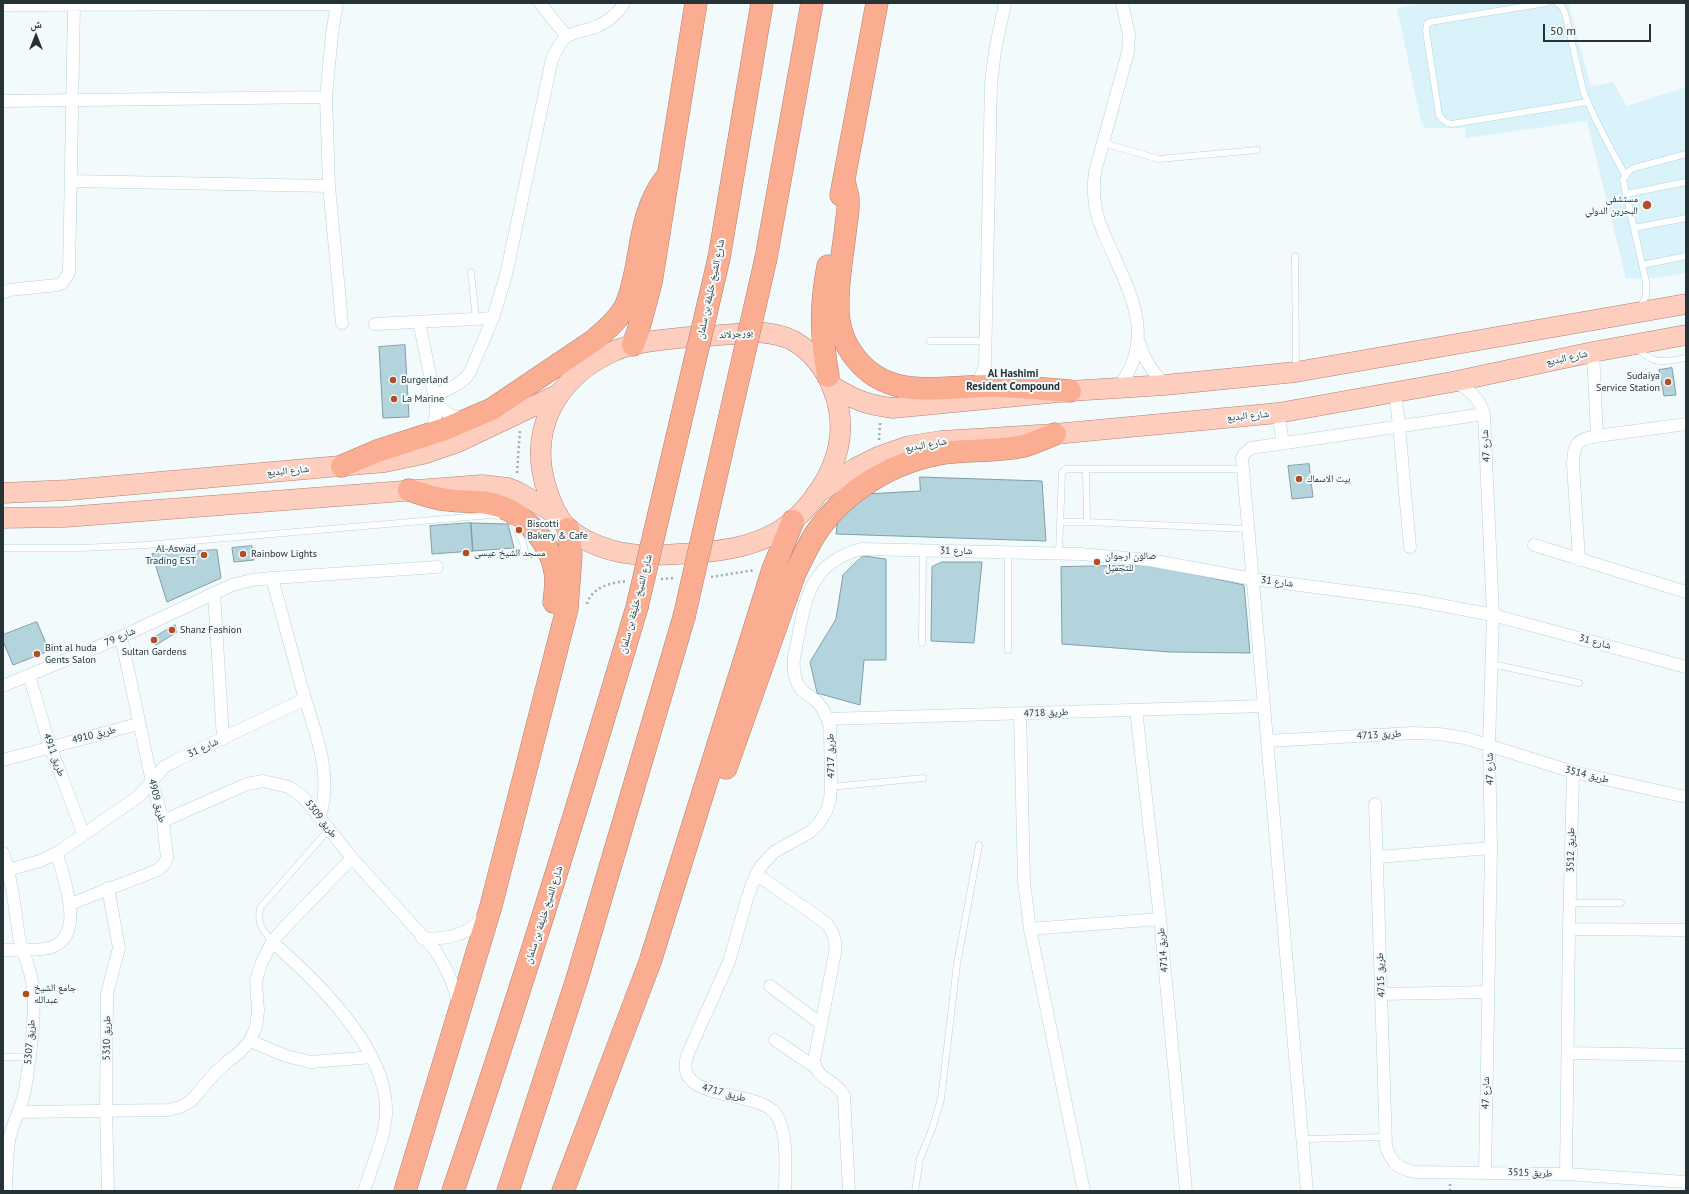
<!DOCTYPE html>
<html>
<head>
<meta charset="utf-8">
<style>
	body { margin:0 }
	#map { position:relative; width:1689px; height:1194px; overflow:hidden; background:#f3fafc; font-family:"PT Sans","Noto Naskh Arabic",sans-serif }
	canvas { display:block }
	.frame { position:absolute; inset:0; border:4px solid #253236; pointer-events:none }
	.north { position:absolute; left:16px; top:16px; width:40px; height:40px; -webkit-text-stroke:3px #f3fafc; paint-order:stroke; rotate:0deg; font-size:11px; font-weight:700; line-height:16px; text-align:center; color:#253236 }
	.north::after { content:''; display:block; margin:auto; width:14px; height:18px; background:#253236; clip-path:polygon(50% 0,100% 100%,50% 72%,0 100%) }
	.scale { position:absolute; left:1543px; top:24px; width:108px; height:18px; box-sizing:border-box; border:2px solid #253236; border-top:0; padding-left:5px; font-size:12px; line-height:14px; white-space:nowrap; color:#253236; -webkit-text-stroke:3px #f3fafc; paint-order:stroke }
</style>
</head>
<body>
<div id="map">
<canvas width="1689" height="1194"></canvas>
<div class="frame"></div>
<div class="north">ش</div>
<div class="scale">50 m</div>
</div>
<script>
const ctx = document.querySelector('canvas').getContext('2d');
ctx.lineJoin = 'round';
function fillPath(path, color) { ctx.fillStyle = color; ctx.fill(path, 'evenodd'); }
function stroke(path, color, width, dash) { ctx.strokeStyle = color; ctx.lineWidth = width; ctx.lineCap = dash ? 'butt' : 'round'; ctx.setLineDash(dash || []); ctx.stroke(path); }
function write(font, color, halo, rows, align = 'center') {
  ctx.font = font + ' "PT Sans","Noto Naskh Arabic",sans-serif'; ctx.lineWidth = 4; ctx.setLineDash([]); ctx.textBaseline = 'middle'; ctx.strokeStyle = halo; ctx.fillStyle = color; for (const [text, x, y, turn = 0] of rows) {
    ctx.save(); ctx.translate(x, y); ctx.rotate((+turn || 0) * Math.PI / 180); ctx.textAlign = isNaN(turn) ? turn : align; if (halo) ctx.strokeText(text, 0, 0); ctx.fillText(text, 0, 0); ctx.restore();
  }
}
fillPath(new Path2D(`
	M1425 3H1568L1591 86 1613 82 1627 106 1686 87V273L1657 278 1626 279 1587 121 1466 138 1465 128H1427L1423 126 1421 122 1397 8Z`), '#daf3fb');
const building = new Path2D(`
	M405 345 409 417 383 418 379 347Z
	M1672 368 1676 395 1664 396 1659 370Z
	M1309 464 1313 497 1292 499 1288 466Z
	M920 477 1042 481 1046 541 836 534 838 516 865 494 920 491Z
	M471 523 508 524 514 548 473 551Z
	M471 523 473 551 432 554 430 526Z
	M252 546 254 560 234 562 232 548Z
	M217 550 221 578 167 602 152 554Z
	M863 556 886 559V660H864L860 705 817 693 810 662 836 619 843 575Z
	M942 562H982L974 643 931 641 932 567Z
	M1152 565 1244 585 1250 653 1170 652 1062 644 1061 567Z
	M37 622 49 651 13 665 3 641V635Z
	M175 625 177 632 156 645 152 639Z`);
fillPath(building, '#b3d3dd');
stroke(building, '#809ea8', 1);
const lane = new Path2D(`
	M1546 3 1430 22 1427 24 1426 31 1439 115C1443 121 1446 123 1452 124L1587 102
	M1557 3 1562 7 1565 13 1583 90C1594 120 1610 147 1625 175
	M1103 143 1159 159 1257 150
	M1626 194 1686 182
	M1634 228 1686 218
	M1295 256 1296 370
	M1642 265 1686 256
	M471 272 476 319
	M1640 308 1646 296V282L1623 180 1629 171 1634 168 1686 154
	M930 341H985
	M1637 349C1655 365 1663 362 1686 358
	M1242 469H1086L1087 522 1248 529
	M1060 522H1087
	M514 524 523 543 526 556
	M3 548H81L146 545 491 515 498 516
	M1008 552V650
	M1059 553 1062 472 1066 469H1086
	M922 643 923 551
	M1492 664 1579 683
	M831 787 923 778
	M1570 903H1621
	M272 942C263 929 257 925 260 908L329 829
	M3 1057H29
	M1303 1139 1386 1137
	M915 1191 920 1159 932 1129 941 1099 957 964 979 845`);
const street = new Path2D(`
	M337 3 332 34 326 97 329 186 342 323
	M540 3 567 37
	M3 5 337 4
	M3 101 326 97
	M71 181 329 186
	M3 293 9 290 57 285 62 283 69 273 74 5
	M419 322 436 404 435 420 430 435
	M375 324 493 318
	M1139 342C1144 360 1153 373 1165 385
	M1593 352 1597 436
	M1454 382C1469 388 1479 398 1484 414L1493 615 1489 746 1491 848 1485 1172
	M977 386 985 366 991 83 995 51 1005 3
	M1119 387C1156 337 1131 295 1109 245 1105 236 1100 226 1098 217 1093 201 1093 187 1095 172L1128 52 1129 35 1122 3
	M1395 391 1399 426 1410 547
	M434 395C449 389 461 385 470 372L493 318 506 275 552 59C556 51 559 44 565 38 574 31 585 31 595 27 606 23 618 14 624 3
	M436 404 450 415 466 420
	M1278 413 1283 443
	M1534 545 1686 592
	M1579 560 1573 464C1574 443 1576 440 1597 436L1686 424
	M272 578C282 616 293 654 303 692 315 733 333 773 320 816
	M214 593 223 739
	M29 675 50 746 83 833
	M3 686 121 637 232 585 252 580 272 578 437 567
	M1136 710 1160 919 1186 1191
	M1020 713 1024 882 1030 929 1084 1191
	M828 719 1264 706
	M1267 741 1413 733 1439 734 1465 738 1573 772 1686 797
	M3 760 138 724
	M1375 804 1386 1147C1393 1164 1397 1168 1415 1172L1566 1174 1686 1182
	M163 821 247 784 263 781 289 787 303 797 352 858 435 950C446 967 455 984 458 1005
	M3 853C12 880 15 909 19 937 22 952 29 965 32 981 37 1012 30 1058 25 1090 22 1106 14 1120 10 1136 6 1154 7 1173 6 1191
	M1377 857 1491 848
	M3 871 40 861 57 853 139 796 164 767 175 761 305 699
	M756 874 826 923C834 932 837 941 835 953L814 1061C818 1082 836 1079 844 1096L849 1191
	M108 888 119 948 107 994 106 1110 108 1191
	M70 904 158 870 165 863 167 857 163 821 152 782 121 637
	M1030 929 1160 919
	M1569 929 1686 930
	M422 938C446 940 469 935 484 916
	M272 942C316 980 388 1050 386 1112 386 1135 371 1168 364 1191
	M3 950C15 949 38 951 49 948 88 937 63 879 57 853
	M770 986 821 1024
	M1381 994 1488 992
	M775 1040 815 1067
	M250 1041 286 1056 311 1062 372 1057
	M1568 1053 1686 1055
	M18 1112 168 1110 180 1107 191 1101 214 1074 227 1062 239 1053 250 1041 256 1027 258 1011 256 980 262 962 272 942 284 928 352 858
	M1566 1174 1569 929 1573 772
	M785 1191C785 1168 789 1132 775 1113 755 1088 667 1103 689 1051L729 962 747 899 756 874 762 865 774 852 810 832 819 823 826 812 830 800 831 787 830 727C827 716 823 707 815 700 810 696 804 693 800 688 794 679 793 668 794 657 805 608 804 563 862 549L1080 554 1150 560 1253 579 1414 600 1493 615 1686 667
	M1307 1191 1242 458 1244 454 1251 448 1484 414`);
const primary = new Path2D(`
	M757 332C769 333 783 335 794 341 829 362 847 409 838 448 832 475 814 502 794 520 762 548 718 552 678 554 658 555 638 556 619 552 602 548 582 540 569 529 559 521 552 505 548 493 526 431 556 377 614 351 638 341 664 340 689 337 712 336 734 334 757 332Z
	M832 386C855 400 867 405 893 408L1070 391 1165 385 1296 372 1686 304
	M3 493 69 490 385 462 423 454 458 442 559 394
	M816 494 856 468 878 457 909 446 941 441 1055 434 1278 413 1452 382 1593 352 1686 335
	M3 518 65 517 482 485 508 488 516 491 558 515`);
const highway = new Path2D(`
	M844 180C845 186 847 192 848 198 849 207 847 217 846 225 843 253 837 282 838 310 839 346 864 378 900 386 925 392 964 386 991 386 1017 386 1043 389 1070 391
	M841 195 877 3
	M719 258 762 3
	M766 258 812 3
	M633 345 638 331 651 283 696 3
	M828 376C821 335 820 307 828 266
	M342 466 377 451 445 429 492 409 593 341C605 331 618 320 625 307 631 295 633 282 636 269 642 237 645 204 666 178
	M409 490C422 494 434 499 448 500 461 502 475 501 488 503 520 509 550 539 555 572 557 581 555 593 554 602
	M726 768 795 573C802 559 808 545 816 533 845 490 894 461 945 453 971 449 998 452 1024 446 1034 443 1045 438 1055 434
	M405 1191 491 906 567 609 571 555 568 529
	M453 1191C519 998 579 803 637 607
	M508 1191 577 979 684 617
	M563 1191 650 962 773 569 793 521`);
stroke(lane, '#b3d3dd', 7);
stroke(street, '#b3d3dd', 13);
stroke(primary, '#b08271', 21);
stroke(highway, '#b08271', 23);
stroke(new Path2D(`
	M879 440 880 423
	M517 473 520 430
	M711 577 755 570
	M661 579 676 578
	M587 604C592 587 610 583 626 581
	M1450 1184V1191`), '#a2abae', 2.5, [2, 3]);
stroke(lane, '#fff', 6);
stroke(street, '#fff', 12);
stroke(primary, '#fdcebd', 20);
stroke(highway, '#fbad91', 22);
const highwayBridge = new Path2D(`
	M637 607 719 258
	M684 617 766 258`);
stroke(highwayBridge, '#b08271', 23, []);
stroke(highwayBridge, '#fbad91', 22);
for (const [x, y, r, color] of [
	[1647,205,5,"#b34d23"],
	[393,380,4,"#b34d23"],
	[1668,382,4,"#b34d23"],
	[394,399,4,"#b34d23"],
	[1299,479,4,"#b34d23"],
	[519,530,4,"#b34d23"],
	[466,553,4,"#b34d23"],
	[243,554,4,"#b34d23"],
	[204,555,4,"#b34d23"],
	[1097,562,4,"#b34d23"],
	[172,630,4,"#b34d23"],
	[154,640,4,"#b34d23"],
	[37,654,4,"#b34d23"],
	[26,994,4,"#b34d23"]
]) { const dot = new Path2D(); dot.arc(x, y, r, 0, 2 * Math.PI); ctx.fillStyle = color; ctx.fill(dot); stroke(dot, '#f3fafc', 1.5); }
write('10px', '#253236', '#f3fafc', [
	["مستشفى",1638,199,"right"],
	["البحرين الدولي",1638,211,"right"],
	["Sudaiya",1660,376,"right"],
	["Service Station",1660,388,"right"],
	["Burgerland",401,380],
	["La Marine",402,399],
	["بيت الاسماك",1307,479],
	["Biscotti",527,524],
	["Bakery & Cafe",527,536],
	["Al-Aswad",196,549,"right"],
	["Trading EST",196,561,"right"],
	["مسجد الشيخ عيسى",474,553],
	["Rainbow Lights",251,554],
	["صالون ارجوان",1105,556],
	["للتجميل",1105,568],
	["Shanz Fashion",180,630],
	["Bint al huda",45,648],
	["Gents Salon",45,660],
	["Sultan Gardens",154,652,"center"],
	["جامع الشيخ",34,988],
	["عبدالله",34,1000]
], 'left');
write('10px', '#253236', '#f3fafc', [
	["شارع الشيخ خليفة بن سلمان",711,289,-78],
	["بورجرلاند",736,334,-5],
	["شارع البديع",1567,358,-12],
	["شارع البديع",1248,416,-5],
	["شارع البديع",926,445,-10],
	["شارع 47",1486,446,-93],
	["شارع البديع",288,471,-5],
	["شارع 31",956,551,1],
	["شارع 31",1277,582,7],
	["شارع الشيخ خليفة بن سلمان",636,604,-75],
	["شارع 79",120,637,-24],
	["شارع 31",1595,642,15],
	["طريق 4718",1046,713,-2],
	["طريق 4910",94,735,-14],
	["طريق 4713",1379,735,-3],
	["شارع 31",203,748,-25],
	["طريق 4911",54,755,70],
	["طريق 4717",831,756,-91],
	["شارع 47",1490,769,-91],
	["طريق 3514",1587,775,14],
	["طريق 4909",157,801,76],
	["طريق 5309",321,819,52],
	["طريق 3512",1571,850,-89],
	["شارع الشيخ خليفة بن سلمان",544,915,-72],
	["طريق 4714",1163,950,-95],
	["طريق 4715",1381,975,-92],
	["طريق 5310",107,1038,-89],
	["طريق 5307",30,1042,-85],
	["طريق 4717",724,1093,15],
	["شارع 47",1486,1093,-89],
	["طريق 3515",1530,1173,2]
]);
write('bold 11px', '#253236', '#f3fafc', [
	["Al Hashimi",1013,374],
	["Resident Compound",1013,387]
]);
</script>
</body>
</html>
